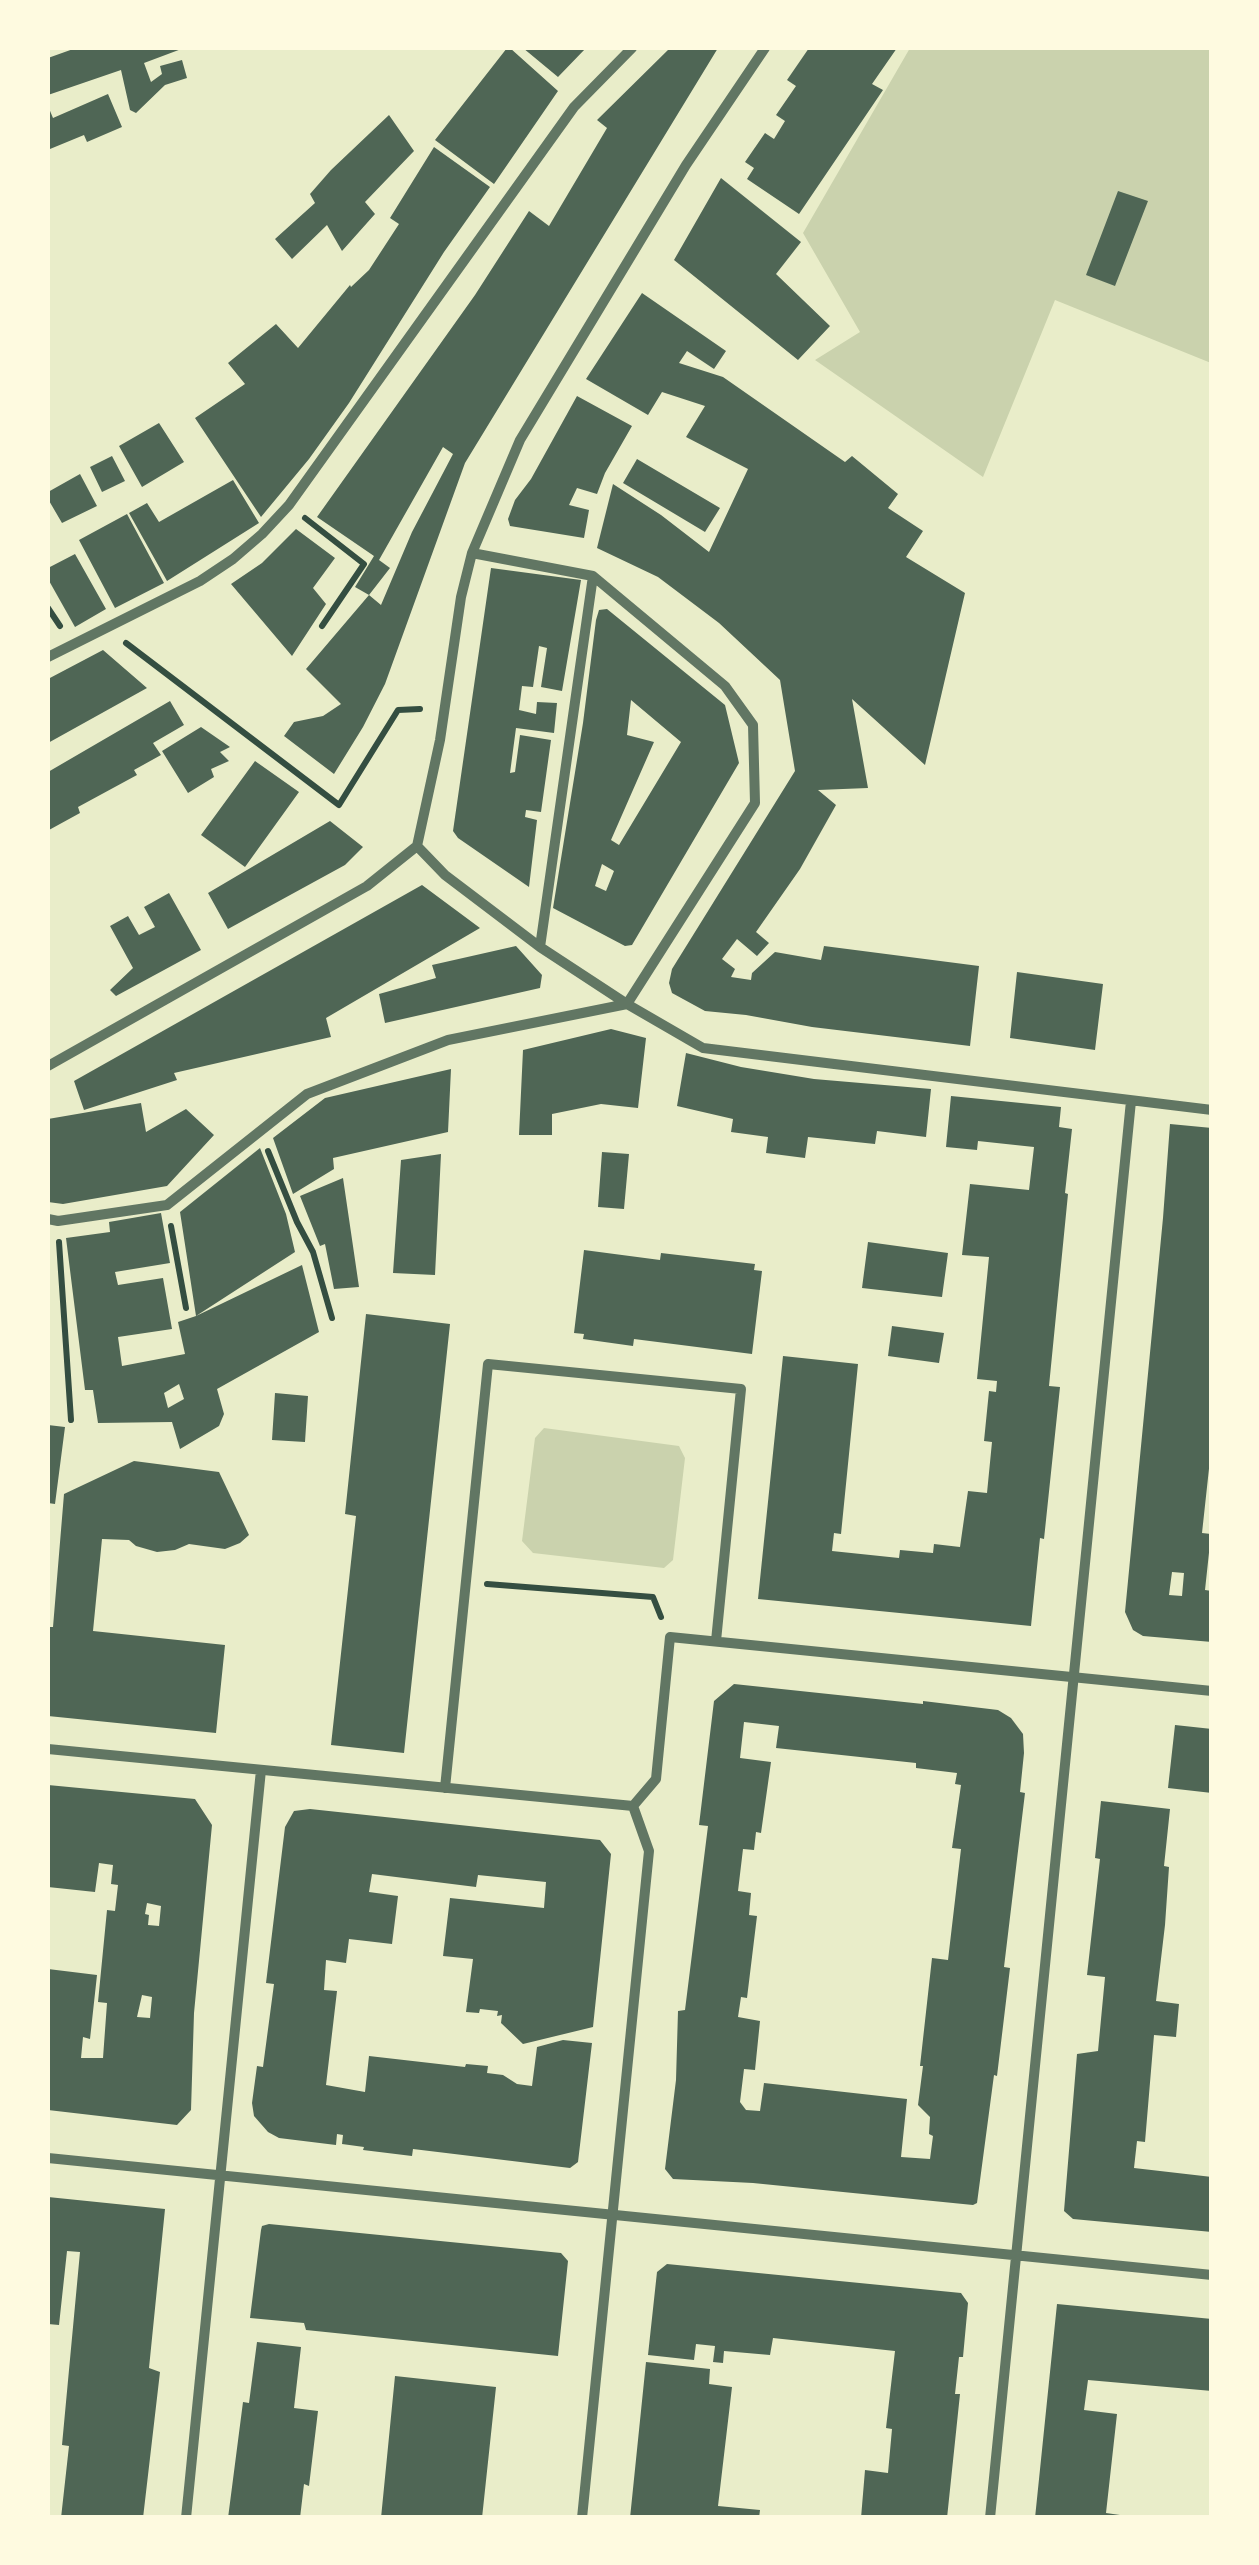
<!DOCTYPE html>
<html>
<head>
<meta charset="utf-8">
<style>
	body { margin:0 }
	#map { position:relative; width:1259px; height:2565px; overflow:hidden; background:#e9edc9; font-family:Figtree,sans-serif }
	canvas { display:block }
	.frame { position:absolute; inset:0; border:50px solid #fefae0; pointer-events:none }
</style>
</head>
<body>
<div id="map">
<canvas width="1259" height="2565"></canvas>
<div class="frame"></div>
</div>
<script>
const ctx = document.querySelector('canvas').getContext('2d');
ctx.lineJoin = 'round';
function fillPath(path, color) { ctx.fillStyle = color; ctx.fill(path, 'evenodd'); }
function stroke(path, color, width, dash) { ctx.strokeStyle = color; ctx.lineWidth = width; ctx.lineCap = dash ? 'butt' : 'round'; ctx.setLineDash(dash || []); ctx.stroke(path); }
fillPath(new Path2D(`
	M910 48H1211V363L1055 300 983 477 815 360 860 332 803 233Z
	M544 1428 679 1446 685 1458 673 1560 664 1568 533 1553 522 1541 535 1438Z`), '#cad2ad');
fillPath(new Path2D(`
	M76 48H184L144 63 151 82 162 74 160 66 182 60 187 78 165 85 136 113 130 110 121 70 48 95V58Z
	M507 48H510L558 91 494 184 435 140Z
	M523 48H586L558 77Z
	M670 48H718L465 463 385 684 363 727 334 774 284 736 294 722 323 716 341 704 306 669 369 595 381 605 412 532 453 454 443 447 379 560 390 568 369 595 355 587 374 556 317 517 475 295 529 211 549 226 607 128 597 120Z
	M809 48H897L872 84 883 90 799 214 747 179 754 168 745 162 765 133 774 139 785 121 776 115 796 86 787 80Z
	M108 94 122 127 87 142 84 135 50 149 48 143V106L53 118Z
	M389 115 414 151 365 202 375 214 342 251 327 225 292 259 275 239 315 203 310 194 331 170Z
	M434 147 490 187 444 252 349 403 309 459 261 517 195 418 245 384 228 363 276 324 298 348 350 285 351 287 369 270 399 224 390 218Z
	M721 178 801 242 776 274 830 326 798 360 674 260Z
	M1118 191 1148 201 1115 286 1086 275Z
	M642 293 726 351 714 369 687 351 679 363 723 377 845 462 852 456 898 494 888 508 923 531 906 557 965 593 925 765 852 699 868 788 818 790 836 805 800 869 756 932 769 943 757 956 737 939 722 959 735 969 731 977 751 980 752 973 775 952 821 960 824 946 979 966 970 1046 812 1027 746 1015 705 1011 672 993 669 983 672 969 795 771 780 680 719 623 658 577 597 548 613 484 661 515 709 552 748 469 686 437 705 406 662 392 648 415 586 379Z
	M577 396 632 426 605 473 597 494 577 488 569 505 589 510 584 538 510 526 508 519 515 500 531 479Z
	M159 423 184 462 142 487 119 446Z
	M112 456 125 481 102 492 90 467Z
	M637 459 720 508 705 532 623 483Z
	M80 474 97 506 62 523 48 499V492Z
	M233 480 259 523 167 581 129 513 147 503 159 522Z
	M127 514 164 583 115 608 79 540Z
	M296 529 335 558 313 588 326 604 292 656 231 584 262 563Z
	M75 554 106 609 75 627 48 579V568Z
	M491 568 581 580 562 691 541 687 547 648 539 646 533 687 522 686 519 710 536 714 537 702 557 703 554 733 516 728 510 773 515 772 520 735 551 740 541 812 526 810 525 817 537 820 529 887 458 838 453 831Z
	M607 609 725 705 739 763 632 945 625 946 553 908 583 723 596 620 599 610ZM631 700 681 742 619 845 611 840 654 742 627 735ZM602 864 614 871 606 891 595 886Z
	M103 650 147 688 48 743V679Z
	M170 701 184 725 153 743 161 755 134 770 137 775 78 807 80 813 49 830 48 772Z
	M201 727 230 747 220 752 229 761 211 769 214 777 188 793 162 751Z
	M255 761 299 792 245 867 201 835Z
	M330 821 363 847 345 865 228 929 208 893Z
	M422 885 480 928 326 1018 331 1037 174 1073 177 1080 84 1110 74 1081Z
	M169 893 201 950 116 996 110 990 133 968 110 926 128 916 139 935 155 927 144 907Z
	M516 946 542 975 540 988 385 1023 379 994 436 978 432 965Z
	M1017 972 1103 984 1095 1050 1010 1038Z
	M611 1029 646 1038 638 1108 601 1104 552 1114V1135H519L523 1050Z
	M686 1053 741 1067 814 1079 931 1089 926 1137 877 1131 875 1144 808 1137 805 1158 766 1153 768 1137 731 1132 733 1119 677 1106Z
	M451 1069 448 1132 333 1158 334 1169 293 1194 273 1138 325 1098Z
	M951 1096 1061 1107 1059 1127 1072 1129 1065 1193 1068 1194 1049 1386 1060 1387 1044 1539 1040 1538 1031 1626 758 1599 783 1356 858 1364 841 1534 834 1533 832 1551 899 1558 900 1550 933 1553 934 1544 960 1547 968 1491 987 1493 992 1442 984 1441 989 1391 996 1392 997 1381 977 1379 989 1257 962 1255 970 1184 1029 1190 1034 1147 978 1141 977 1150 946 1147Z
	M141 1103 146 1132 186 1109 214 1135 167 1186 63 1204 48 1202V1119Z
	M1170 1124 1212 1128V1441L1202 1533 1211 1534 1205 1590 1212 1591V1642L1143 1636 1133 1630 1125 1612 1163 1218ZM1172 1572 1184 1573 1182 1596 1169 1595Z
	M260 1148 286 1214 295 1252 196 1316 302 1265 319 1332 217 1389 224 1414 219 1426 180 1449 172 1422 98 1423 93 1390H85L66 1238 110 1232 109 1222 161 1213 170 1263 115 1272 118 1285 163 1278 172 1329 118 1337 122 1366 185 1354 178 1322 196 1316 180 1212ZM179 1384 184 1399 168 1408 164 1393Z
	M602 1152 629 1154 624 1209 598 1207Z
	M441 1154 435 1275 393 1273 401 1160Z
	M343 1178 359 1287 334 1289 325 1244 320 1246 300 1196Z
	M868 1242 948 1253 942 1297 862 1288Z
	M584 1250 660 1260 661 1253 755 1264 754 1270 762 1271 752 1354 634 1339 633 1346 583 1339 584 1334 574 1333Z
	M366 1314 450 1324 404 1753 331 1745 356 1516 345 1514Z
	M892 1326 944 1333 939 1363 888 1356Z
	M275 1393 308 1396 305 1442 272 1440Z
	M48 1425 65 1427 55 1504 48 1503Z
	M134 1461 219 1472 249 1535 240 1543 225 1549 189 1544 175 1550 157 1552 136 1546 129 1540 102 1539 93 1631 225 1645 216 1733 48 1716V1627H53L64 1494Z
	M734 1684 923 1704V1701L998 1710 1011 1718 1023 1734 1024 1753 1020 1792 1025 1793 1004 1967 1010 1968 997 2076 994 2075 977 2203 973 2205 753 2183 673 2179 665 2169 676 2080 678 2011 685 2010 708 1826 699 1825 714 1701ZM744 1722 779 1726 776 1748 916 1763V1768L957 1773 955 1784 961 1785 952 1848 961 1849 948 1960 932 1958 920 2066H923L918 2105 930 2117 929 2134 933 2136 930 2159 901 2157 907 2099 764 2083 760 2111 746 2110 740 2102 744 2069 755 2070 760 2021 738 2017 741 1997 747 1998 757 1916 749 1915 751 1893 738 1891 743 1849 754 1850 756 1832 761 1833 771 1762 740 1758Z
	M1175 1725 1212 1729V1793L1168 1788Z
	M48 1785 195 1799 212 1825 194 2013 191 2110 177 2125 48 2110V1969L97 1975 90 2039 83 2037 81 2058H103L107 2003 98 2002 107 1910 115 1911 118 1885 111 1884 113 1865 99 1863 95 1892 48 1887ZM147 1903 161 1906 159 1926 148 1925 149 1915 145 1914ZM142 1995 152 1997 150 2018 137 2017Z
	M1101 1801 1170 1809 1164 1866 1169 1867 1165 1925 1156 2001 1179 2004 1176 2037 1154 2035 1145 2142 1137 2141 1134 2168 1212 2177V2232L1073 2219 1064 2211 1077 2054 1098 2051 1105 1977 1087 1975 1100 1859 1095 1858Z
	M310 1809 600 1840 611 1854 593 2027 523 2044 501 2023 502 2015 497 2016 498 2011 480 2009 479 2013 466 2012 473 1959 443 1956 450 1898 544 1908 546 1882 478 1875 476 1887 372 1874 369 1892 398 1896 392 1944 349 1939 346 1963 326 1960 324 1990 337 1991 326 2085 365 2092 369 2056 465 2067 466 2064 488 2066 487 2073 503 2075 517 2084 532 2086 537 2047 563 2040 592 2043 578 2162 570 2168 413 2149 412 2156 363 2150 364 2147 342 2144 343 2135 337 2134 336 2145 279 2138 268 2132 254 2116 252 2103 257 2066 263 2067 274 1984 266 1983 285 1827 294 1811Z
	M48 2197 165 2209 149 2368 160 2372 143 2518H61L69 2446 62 2445 80 2252 67 2251 59 2325 48 2324Z
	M269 2224 561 2253 568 2261 558 2356 306 2330 304 2323 250 2318 261 2230 262 2226Z
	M667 2264 961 2293 968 2303 963 2357H959L955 2394H960L947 2518H861L865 2470 888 2473 892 2429 886 2428 895 2351 773 2338 770 2355 724 2351 723 2363 713 2362 715 2346 696 2344 694 2360 648 2355 657 2272Z
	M1057 2304 1212 2319V2391L1088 2380 1084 2410 1117 2414 1106 2513 1120 2515V2518H1035Z
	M257 2342 301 2347 294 2408 318 2411 309 2486 304 2484 300 2518H228L243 2402 249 2403Z
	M646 2362 710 2369 709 2384 732 2387 718 2506 760 2510 759 2518H630Z
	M395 2376 496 2387 482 2518H381Z`), '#4f6655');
stroke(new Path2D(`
	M305 518 364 564 322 626
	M48 608 60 626
	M126 643 339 805 398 710 420 709
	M268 1151 297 1222 313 1252 332 1318
	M171 1226 186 1308
	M59 1242 71 1420
	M487 1584 653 1597 661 1617`), '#344e41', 6);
stroke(new Path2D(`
	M472 553 593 576 725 686 753 725 755 803 627 1004
	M48 657 200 581 233 559 262 534 289 505 574 107 632 48
	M417 846 445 875 540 947 627 1004 703 1048 1212 1110
	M540 947 593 576
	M48 1066 367 886 417 846 440 740 461 597 472 553 520 440 686 165 765 48
	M48 1219 58 1221 167 1205 307 1094 448 1040 627 1004
	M48 1749 633 1806
	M445 1788 488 1364 741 1389 716 1641
	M633 1806 656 1779 670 1637 1212 1691
	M48 2158 1212 2275
	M186 2518 261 1770
	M582 2518 649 1851 633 1806
	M990 2518 1131 1101`), '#617663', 10);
</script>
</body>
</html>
